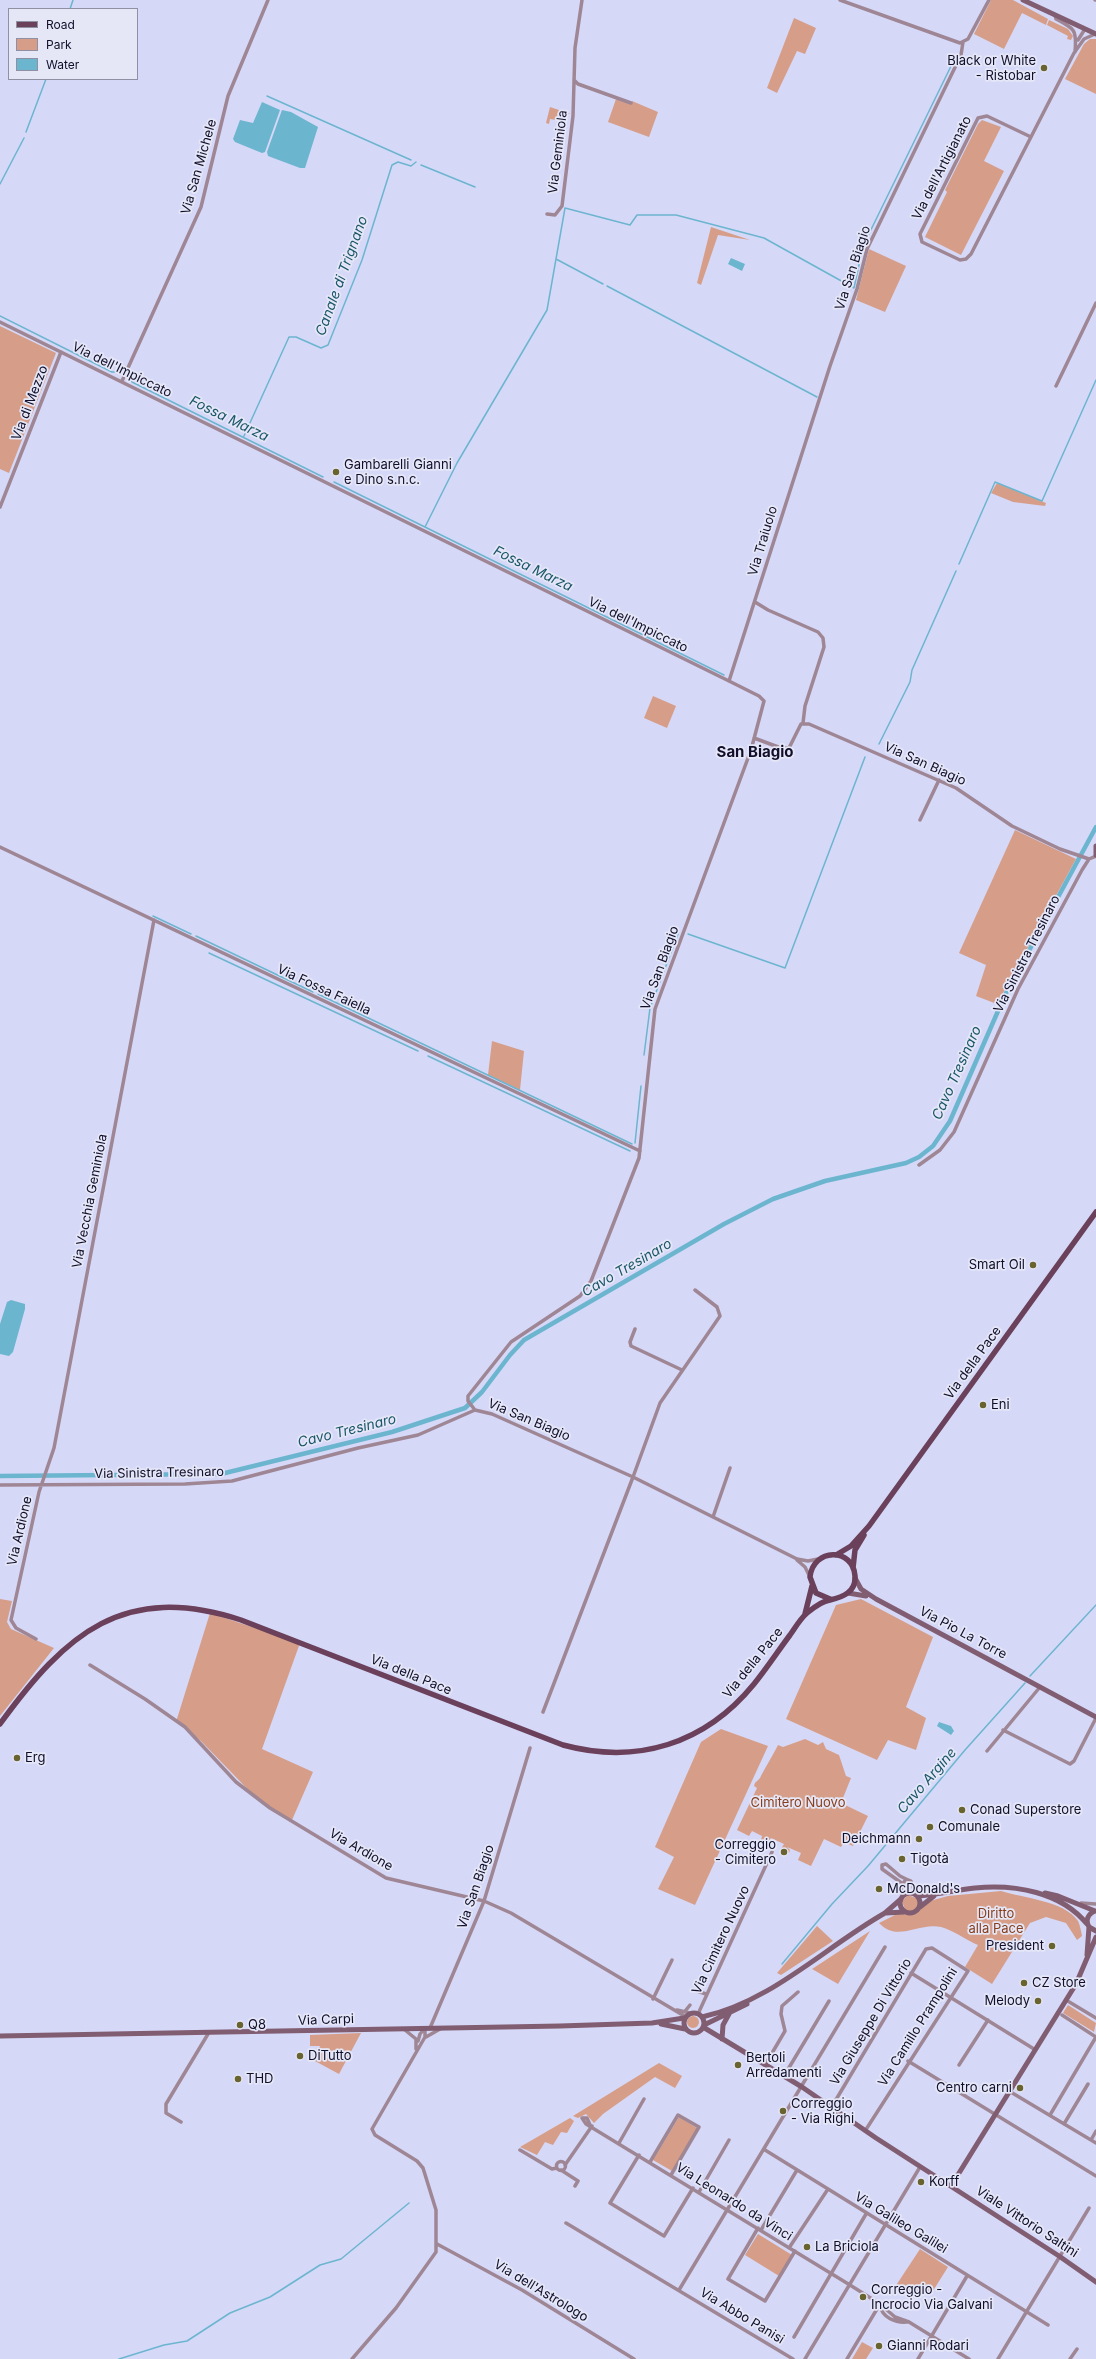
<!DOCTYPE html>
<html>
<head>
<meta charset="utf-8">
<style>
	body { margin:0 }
	#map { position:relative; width:1096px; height:2359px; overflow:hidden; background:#d6d8f8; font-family:Inter,sans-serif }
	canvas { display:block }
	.legend { position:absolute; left:8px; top:8px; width:130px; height:72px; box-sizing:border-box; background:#e5e7f7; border:1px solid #9090a5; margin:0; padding:5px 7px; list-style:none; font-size:12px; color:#100e2a }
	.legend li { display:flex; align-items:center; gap:8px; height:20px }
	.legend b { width:20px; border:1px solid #9090a5 }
</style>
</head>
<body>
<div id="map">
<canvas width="1096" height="2359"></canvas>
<ul class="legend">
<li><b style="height:5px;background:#6a405a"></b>Road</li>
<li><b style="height:11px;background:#d69e88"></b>Park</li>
<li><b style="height:11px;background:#6cb5cf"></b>Water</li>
</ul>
</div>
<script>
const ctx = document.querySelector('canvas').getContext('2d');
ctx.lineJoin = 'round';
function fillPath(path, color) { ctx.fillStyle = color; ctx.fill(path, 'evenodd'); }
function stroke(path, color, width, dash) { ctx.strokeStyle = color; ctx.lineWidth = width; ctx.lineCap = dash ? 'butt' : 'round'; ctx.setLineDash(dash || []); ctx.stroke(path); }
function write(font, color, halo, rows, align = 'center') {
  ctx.font = font + ' Inter,sans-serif'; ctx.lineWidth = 3.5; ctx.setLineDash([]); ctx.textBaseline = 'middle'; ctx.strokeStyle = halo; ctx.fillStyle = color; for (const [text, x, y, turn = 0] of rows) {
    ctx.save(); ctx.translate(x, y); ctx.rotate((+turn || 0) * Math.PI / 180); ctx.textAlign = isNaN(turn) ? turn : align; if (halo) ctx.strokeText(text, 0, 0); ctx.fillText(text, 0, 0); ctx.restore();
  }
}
fillPath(new Path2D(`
	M991 0H1013L1048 19 1046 25 1022 13 1004 49 974 34Z
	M794 18 816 28 805 54 797 51 777 93 767 88Z
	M1049 20 1068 29 1073 36 1071 40 1067 39 1068 36 1047 25Z
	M1090 39H1096V94L1065 79 1084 44Z
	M616 99 631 104 632 101 658 112 649 137 608 122Z
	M550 107 571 114 558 112 556 120 550 119 549 124 546 123Z
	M982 120 1001 127 984 161 1004 171 961 255 925 237 947 192 945 190 978 124Z
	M711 227 750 240 718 235 701 285 697 283Z
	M869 249 906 266 885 312 856 300Z
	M0 326 56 353 9 473 0 469Z
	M997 483 1046 503 1045 506 1013 502 991 493Z
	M653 696 676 706 667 728 644 718Z
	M1015 830 1076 859 997 1004 976 996 986 965 959 953Z
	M492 1041 524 1051 520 1090 488 1075Z
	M0 1599 12 1601 7 1622 11 1629 54 1648 0 1716Z
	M861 1599 933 1637 906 1707 926 1718 916 1750 888 1740 877 1760 786 1719 836 1605Z
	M210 1613 300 1643 262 1749 313 1772 292 1820 260 1802 201 1741 176 1722Z
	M721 1729 768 1746 695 1905 658 1889 674 1857 655 1847 701 1742Z
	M805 1739 818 1745 823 1742 826 1749 839 1755 846 1776 851 1778 841 1803 868 1816 853 1846 844 1842 841 1847 824 1839 811 1866 798 1860 801 1853 787 1847 790 1850 789 1853 781 1849 784 1844 771 1838 768 1843 761 1840 762 1836 752 1831 749 1836 737 1830 757 1788 754 1786C755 1781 757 1782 760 1778 765 1768 773 1755 778 1745L783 1747Z
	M1001 1891C1023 1898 1065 1901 1078 1921 1080 1925 1081 1931 1082 1936L1077 1940 1066 1923 1046 1917 1030 1923 992 1984 965 1967 978 1945C966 1940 953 1930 941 1927 918 1922 898 1943 879 1923L905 1910 902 1901 908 1895 916 1898 919 1904 948 1896Z
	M817 1926 833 1941 781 1975 777 1973Z
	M870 1931 838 1984 812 1969Z
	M1068 2005 1096 2023 1094 2032 1063 2013Z
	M687 2022a6 6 0 1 1 12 0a6 6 0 1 1-12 0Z
	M361 2033 339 2074 313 2060 320 2046H310V2035Z
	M659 2063 682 2076 675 2088 655 2077 603 2114 594 2123 586 2114 578 2118 573 2116Z
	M679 2117 697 2128 672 2171 653 2160Z
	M570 2118 574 2121 567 2133 561 2132 553 2145 545 2142 537 2155 520 2147Z
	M758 2234 792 2255 779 2276 745 2255Z
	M920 2249 948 2267 931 2294 920 2287 913 2298 895 2287Z
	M862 2342 873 2348 866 2359H852Z`), '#d69e88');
fillPath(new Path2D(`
	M262 102 280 110 265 152 262 153 235 142 233 139 240 120 253 123Z
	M282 110 291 112 318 127 305 168H300L268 156 267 152Z
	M731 258 745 264 742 271 728 264Z
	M11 1300 25 1304V1309L13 1352 9 1356 0 1354V1324L7 1302Z
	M939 1722 951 1726 954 1731 951 1735 937 1726Z`), '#6cb5cf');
stroke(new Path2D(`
	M70 9 73 0
	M267 96 411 160
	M26 132 46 79
	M421 165 475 187
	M0 184 24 138
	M556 259 603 284
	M607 286 817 397
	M0 316 112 372H123
	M129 374 132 382 323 477
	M244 436 289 337H296L321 348 328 345 362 260 392 165 398 162 411 166 416 162
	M334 482 724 675
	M425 527 457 463 547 310 565 208 630 225 637 215H676L764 238 854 288 863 246 954 60
	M959 564 995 482 1042 501 1096 380
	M879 744 910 682 912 670 956 571
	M153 916 191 934
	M688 934 785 968 865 757
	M196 936 313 992
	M209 953 418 1051
	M318 994 632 1144
	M644 1055 650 1008 678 934
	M428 1056 630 1151
	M635 1143 641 1086
	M1030 1676 1096 1605
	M782 1964 832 1904 868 1866 965 1750 1025 1683
	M119 2359 164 2345 187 2341 230 2313 270 2297 320 2265 341 2259 409 2203`), '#6cb5cf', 1.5);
stroke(new Path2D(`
	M0 1476 221 1474 392 1432 465 1408 482 1392 510 1355 524 1340 724 1224 773 1199 825 1181 906 1163 919 1157 933 1146 950 1121 1005 995 1096 827`), '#6cb5cf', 4.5);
stroke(new Path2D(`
	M840 0 960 43 968 39 989 0
	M1095 0H1096
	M1055 15 1056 19C1075 29 1077 30 1075 52
	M1078 40 1085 29
	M574 80 578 84 631 103
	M1031 137 987 116 978 118 920 234 922 242 960 260 966 259 971 254 1074 53 1084 39 1095 34
	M547 214 555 215 562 206 573 116 575 48 582 0
	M0 322 729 681 759 696 764 701 751 750 655 1009 639 1158 591 1281 580 1296 511 1342 468 1396V1401L475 1410
	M122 381 201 207 228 96 268 0
	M1056 386 1096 303
	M0 507 61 352
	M755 602 768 610 818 632 823 638 824 647 805 706 803 723
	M729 681 830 366 857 289 867 249 961 55 963 42
	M754 738 781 748H789L801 724H809L956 788 1012 826 1060 849 1089 859
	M920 820 939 780
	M0 847 640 1151
	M919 1165 940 1150 954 1132 1018 989 1082 870 1089 859 1096 856
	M695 1290 717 1307 720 1316 660 1403 633 1477 797 1559 808 1561 818 1559
	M635 1329 630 1342 631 1346 682 1370
	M0 1485 185 1484 232 1481 358 1448 418 1435 475 1410 492 1414 633 1477 543 1712
	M713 1517 730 1468
	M797 1560 805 1567 810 1577
	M36 1639 16 1628 11 1620 39 1492 54 1448 154 920
	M90 1665 145 1699 185 1727 236 1782 270 1808 386 1878 484 1901 511 1913 686 2017
	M1003 1730 1070 1764 1074 1761 1096 1718
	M987 1751 1040 1687
	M903 1884 882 1869V1865L886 1864 900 1876 906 1879
	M902 1897 903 1884 906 1879 911 1881 916 1895
	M1081 1903 1096 1904
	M911 1973 1034 2049
	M697 1991 706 1994
	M653 1999 672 1960
	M1066 2000 1096 2018
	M677 2010 690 2013
	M686 2010 690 2005
	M698 2014 772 1852
	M1062 2015 1096 2037
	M430 2028 484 1901 530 1748
	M405 2030 416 2039V2049
	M426 2037 440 2029
	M418 2041 420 2034 425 2028
	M908 2061 1096 2176
	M765 2065 785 2031 781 2014 782 2006 798 1992
	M959 2065 988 2020
	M784 2076 829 2001
	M1009 2091 1096 2143
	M831 2108 926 1949 932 1948 968 1971 865 2131
	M1050 2115 1096 2037
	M181 2122 166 2113V2104L208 2034
	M1064 2124 1088 2084
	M590 2125 587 2118H582L586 2124 850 2285 880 2304 895 2317 909 2322 969 2359
	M1091 2140 1096 2131
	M619 2143 644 2099
	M520 2150 552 2169 557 2168
	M765 2150 1048 2325
	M639 2155 610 2203 664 2236 693 2188
	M556.5 2166a4.5 4.5 0 1 1 9 0a4.5 4.5 0 1 1-9 0Z
	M650 2162 678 2115 699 2127 671 2175
	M565 2165 592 2126
	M561 2170 578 2181 575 2186
	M699 2192 729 2140
	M566 2223 793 2359
	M758 2228 728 2279 765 2301 795 2251
	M761 2230 797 2170
	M437 2244 522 2290 634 2359
	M789 2248 828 2189
	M679 2290 885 1947
	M880 2305C882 2318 896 2323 907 2322
	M794 2337 866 2214
	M352 2359 396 2308 436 2252V2210L423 2168 417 2161 375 2135 372 2129 425 2037V2028
	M805 2359 920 2167
	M847 2359 880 2304
	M918 2359 967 2276
	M998 2359 1089 2208
	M1070 2359 1077 2349`), '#9f8694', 3.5);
stroke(new Path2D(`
	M1023 0 1096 34
	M1096 846V855
	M855 1578 861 1589 876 1599 1096 1717
	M848 1593 866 1596
	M900 1903a10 10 0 1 1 20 0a10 10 0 1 1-20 0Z
	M1045 1893 1058 1896 1095 1911
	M917 1896C937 1895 956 1890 975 1888 1015 1884 1061 1892 1087 1924
	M920 1907 934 1896
	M1095 1911C1088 1914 1085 1920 1089 1927L1096 1931
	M886 1913 904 1912
	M1087 1955 1089 1927
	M684 2023a10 10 0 1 1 20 0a10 10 0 1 1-20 0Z
	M702 2017C771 2002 825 1947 885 1913L901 1899
	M661 2024 685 2029
	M704 2025 747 2004
	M703 2027 802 2087 876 2138 1059 2256 1096 2282
	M0 2036 560 2026 652 2023 684 2018
	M722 2039 723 2025 729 2014
	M951 2186 1076 1984 1096 1937`), '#815d72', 5);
stroke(new Path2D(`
	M836 1555 851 1546 869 1526 1096 1212
	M853 1568 855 1550 864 1535
	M805 1614 812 1586
	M0 1724C66 1633 124 1582 241 1620L563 1745C637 1765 705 1744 754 1684 767 1668 778 1651 790 1635 795 1628 800 1619 807 1613 813 1608 822 1601 830 1600 843 1597 856 1592 855 1576 853 1547 813 1548 810 1577L816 1593 830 1599`), '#6a405a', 5.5);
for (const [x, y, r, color] of [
	[1044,68,4,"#696330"],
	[336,472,4,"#696330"],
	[1033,1265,4,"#696330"],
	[983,1405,4,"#696330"],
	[17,1758,4,"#696330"],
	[962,1810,4,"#696330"],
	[930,1827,4,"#696330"],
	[919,1839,4,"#696330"],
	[784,1852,4,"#696330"],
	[902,1859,4,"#696330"],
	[879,1889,4,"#696330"],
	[1052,1946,4,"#696330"],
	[1024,1983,4,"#696330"],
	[1038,2001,4,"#696330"],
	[240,2025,4,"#696330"],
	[300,2056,4,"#696330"],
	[738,2065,4,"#696330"],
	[238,2079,4,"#696330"],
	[1020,2088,4,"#696330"],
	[783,2111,4,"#696330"],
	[921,2182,4,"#696330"],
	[807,2247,4,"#696330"],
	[863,2297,4,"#696330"],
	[879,2346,4,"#696330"]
]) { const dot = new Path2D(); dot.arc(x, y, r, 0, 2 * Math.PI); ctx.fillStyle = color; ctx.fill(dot); stroke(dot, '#e5e7f7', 1.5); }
write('13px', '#100e2a', '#e5e7f7', [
	["Black or White",1036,61,"right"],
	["- Ristobar",1036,76,"right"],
	["Gambarelli Gianni",344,465],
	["e Dino s.n.c.",344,480],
	["Smart Oil",1025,1265,"right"],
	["Eni",991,1405],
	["Erg",25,1758],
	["Conad Superstore",970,1810],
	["Comunale",938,1827],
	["Deichmann",911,1839,"right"],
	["Correggio",776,1845,"right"],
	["- Cimitero",776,1860,"right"],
	["Tigotà",910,1859],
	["McDonald's",887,1889],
	["President",1044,1946,"right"],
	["CZ Store",1032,1983],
	["Melody",1030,2001,"right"],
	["Q8",248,2025],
	["DiTutto",308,2056],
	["Bertoli",746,2058],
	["Arredamenti",746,2073],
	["THD",246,2079],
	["Centro carni",1012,2088,"right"],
	["Correggio",791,2104],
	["- Via Righi",791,2119],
	["Korff",929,2182],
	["La Briciola",815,2247],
	["Correggio -",871,2290],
	["Incrocio Via Galvani",871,2305],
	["Gianni Rodari",887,2346]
], 'left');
write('13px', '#100e2a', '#e5e7f7', [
	["Via Geminiola",558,152,-83],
	["Via San Michele",199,167,-74],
	["Via dell'Artigianato",942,168,-63],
	["Via San Biagio",853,268,-72],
	["Via dell'Impiccato",122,370,26],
	["Via di Mezzo",30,403,-69],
	["Via Traiuolo",763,541,-73],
	["Via dell'Impiccato",638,625,26],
	["Via San Biagio",925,764,24],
	["Via Sinistra Tresinaro",1027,954,-63],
	["Via San Biagio",660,968,-70],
	["Via Fossa Faiella",324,990,25],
	["Via Vecchia Geminiola",90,1201,-79],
	["Via della Pace",973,1363,-54],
	["Via San Biagio",529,1420,23],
	["Via Sinistra Tresinaro",159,1473,-1],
	["Via Ardione",20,1531,-77],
	["Via Pio La Torre",963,1633,28],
	["Via della Pace",753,1663,-51],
	["Via della Pace",411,1675,22],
	["Via Ardione",361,1850,30],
	["Via San Biagio",476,1887,-71],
	["Via Cimitero Nuovo",721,1940,-65],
	["Via Carpi",326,2020,-2],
	["Via Giuseppe Di Vittorio",871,2022,-59],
	["Via Camillo Prampolini",918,2027,-58],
	["Via Leonardo da Vinci",734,2202,32],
	["Viale Vittorio Saltini",1027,2222,33],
	["Via Galileo Galilei",901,2223,31],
	["Via dell'Astrologo",541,2291,31],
	["Via Abbo Panisi",742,2316,31]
]);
write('13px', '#883e1d', '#e5e7f7', [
	["Cimitero Nuovo",798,1803],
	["Diritto",996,1914],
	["alla Pace",996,1929]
]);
write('italic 14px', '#1a5669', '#e5e7f7', [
	["Canale di Trignano",342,276,-70],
	["Fossa Marza",229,419,26],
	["Fossa Marza",533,569,26],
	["Cavo Tresinaro",957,1073,-66],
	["Cavo Tresinaro",627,1268,-30],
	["Cavo Tresinaro",347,1431,-14],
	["Cavo Argine",927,1781,-49]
]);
write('bold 15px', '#100e2a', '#e5e7f7', [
	["San Biagio",755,752]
]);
</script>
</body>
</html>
